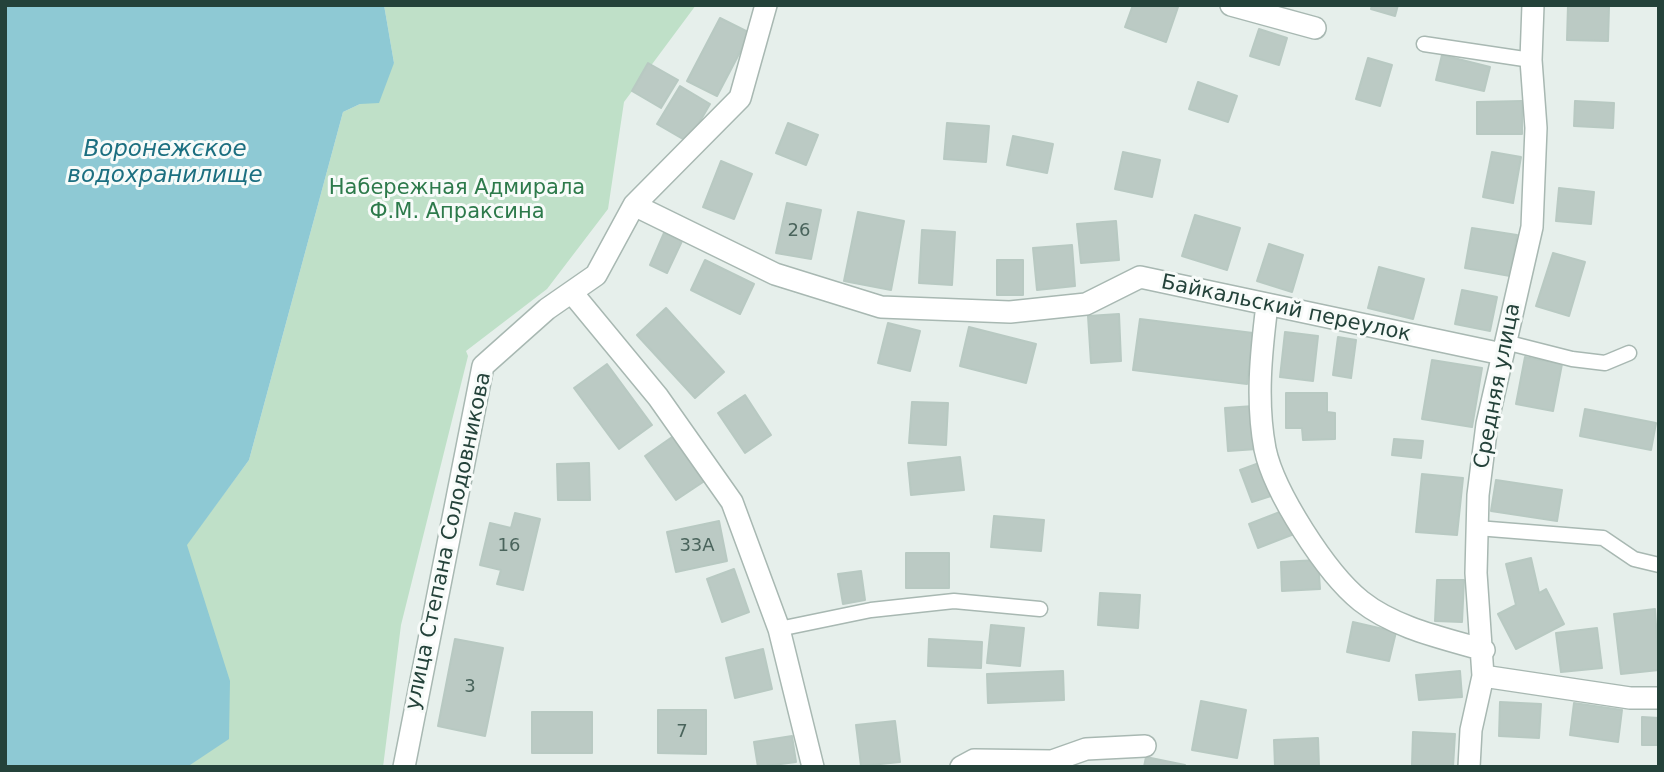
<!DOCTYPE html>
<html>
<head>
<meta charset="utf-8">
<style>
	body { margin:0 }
	#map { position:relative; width:1664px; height:772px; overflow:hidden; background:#e6efeb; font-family:"DejaVu Sans",sans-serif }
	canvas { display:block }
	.frame { position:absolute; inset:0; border:7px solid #24423a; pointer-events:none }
</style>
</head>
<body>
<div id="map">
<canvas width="1664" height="772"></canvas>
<div class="frame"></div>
</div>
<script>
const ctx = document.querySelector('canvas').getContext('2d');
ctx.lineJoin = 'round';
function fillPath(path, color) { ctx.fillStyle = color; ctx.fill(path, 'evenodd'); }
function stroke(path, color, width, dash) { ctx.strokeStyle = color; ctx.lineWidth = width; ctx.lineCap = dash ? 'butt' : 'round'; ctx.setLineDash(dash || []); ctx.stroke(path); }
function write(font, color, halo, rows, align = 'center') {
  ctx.font = font + ' "DejaVu Sans",sans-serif'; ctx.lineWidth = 6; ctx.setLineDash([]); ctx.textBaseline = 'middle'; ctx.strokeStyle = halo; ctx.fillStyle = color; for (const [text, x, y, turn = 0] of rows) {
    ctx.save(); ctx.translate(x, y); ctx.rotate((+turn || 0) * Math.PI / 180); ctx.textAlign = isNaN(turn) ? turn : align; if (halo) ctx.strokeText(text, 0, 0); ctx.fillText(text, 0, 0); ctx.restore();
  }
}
fillPath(new Path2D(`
	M384 5H696L624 102 608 209 547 289 466 351 468 356 401 625 383 767H187L186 545 249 460 343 112 360 104 394 63Z`), '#bfe0c8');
fillPath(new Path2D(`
	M5 5H384L394 63 379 103 360 104 343 112 249 460 187 545 230 681 229 739 187 767H5Z`), '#8ec9d4');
const building = new Path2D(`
	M1133 5 1178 7 1166 42 1125 27Z
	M1372 5H1398L1395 16 1371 9Z
	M1568 5 1609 7 1608 41 1567 40Z
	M720 18 750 33 717 96 687 81Z
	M1259 29 1287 38 1279 65 1250 56Z
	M1442 55 1490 67 1484 91 1436 80Z
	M1368 58 1392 65 1380 106 1356 99Z
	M648 63 678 80 661 108 632 91Z
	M1198 82 1237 96 1228 122 1189 109Z
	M680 86 710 104 688 142 657 124Z
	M1522 101V134H1477V102Z
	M1575 101 1614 103 1613 128 1574 126Z
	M788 123 818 135 806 165 776 153Z
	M947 123 989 126 986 162 944 159Z
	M1013 136 1053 144 1047 173 1007 165Z
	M1123 152 1160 160 1152 197 1115 189Z
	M1492 152 1521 157 1513 203 1483 197Z
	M721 161 752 174 734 219 703 207Z
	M1559 188 1594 192 1591 224 1556 221Z
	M787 203 821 210 811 259 776 253Z
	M858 212 904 221 891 290 844 281Z
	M1195 215 1240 228 1227 270 1182 256Z
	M1116 221 1119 260 1081 263 1077 224Z
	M1472 228 1517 235 1510 276 1465 268Z
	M922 230 955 232 952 285 919 283Z
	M664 233 682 241 667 273 650 265Z
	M1269 244 1303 255 1292 292 1257 281Z
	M1072 245 1075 286 1037 290 1033 248Z
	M1553 253 1585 262 1569 316 1536 306Z
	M705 260 754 284 740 314 691 290Z
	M997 260H1023V295H997Z
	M1379 267 1424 279 1413 319 1368 308Z
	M1462 290 1497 297 1490 331 1455 324Z
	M666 308 724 372 695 398 637 335Z
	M1119 314 1121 361 1091 363 1088 316Z
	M1140 319 1253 333 1247 384 1133 370Z
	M888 323 920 331 910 371 878 363Z
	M969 327 1036 344 1026 383 960 366Z
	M1285 332 1318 336 1313 381 1280 377Z
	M1338 337 1356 340 1351 378 1333 375Z
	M1525 357 1562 364 1553 411 1516 404Z
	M1432 360 1482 368 1472 427 1422 419Z
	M607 364 652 425 619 449 574 388Z
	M1286 393H1327V412L1335 413V439L1303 440 1302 428H1286Z
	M745 395 771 435 745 453 718 413Z
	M912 402 948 403 946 445 909 443Z
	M1254 406 1257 449 1228 451 1225 408Z
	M1585 409 1656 423 1651 450 1580 436Z
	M675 435 706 480 676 500 645 456Z
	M1394 439 1423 441 1421 458 1392 455Z
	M960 457 964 490 911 495 908 463Z
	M1262 462 1274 495 1252 502 1240 470Z
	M589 463 590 500H558L557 464Z
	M1422 474 1463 478 1457 535 1416 532Z
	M1496 480 1562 490 1557 521 1491 511Z
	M1285 510 1294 534 1258 548 1249 524Z
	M515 513 540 519 523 590 497 584 501 570 480 565 490 523 511 528Z
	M994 516 1044 520 1041 551 991 547Z
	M719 521 727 561 676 572 667 532Z
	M906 553H949V588H906Z
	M1531 558 1539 593 1546 589 1564 624 1516 649 1498 614 1516 605 1506 564Z
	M1318 560 1320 589 1282 591 1281 562Z
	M734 569 749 612 722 622 707 579Z
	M861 571 865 600 843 604 838 574Z
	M1437 580H1464L1462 622 1435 621Z
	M1100 593 1140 595 1138 628 1098 625Z
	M1655 609 1659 670 1621 674 1614 614Z
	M1353 622 1396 632 1389 661 1347 652Z
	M991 625 1024 628 1020 666 987 663Z
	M1597 628 1602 668 1561 672 1556 633Z
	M455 639 503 648 485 736 438 726Z
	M929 639 982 642 981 668 928 666Z
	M763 649 772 689 735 698 726 658Z
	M1063 671 1064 700 988 703 987 674Z
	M1460 671 1462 697 1419 700 1416 675Z
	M1201 701 1246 710 1237 758 1192 750Z
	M1500 702 1541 704 1539 738 1499 736Z
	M1574 703 1622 710 1618 742 1570 735Z
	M658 710H706V754L658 753Z
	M532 712H592V753H532Z
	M1642 717 1659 718V745H1642Z
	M895 721 900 762 861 766 856 725Z
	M1413 732 1455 734 1453 767 1412 765Z
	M792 736 796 762 758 767 754 742Z
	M1318 738 1319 767H1275L1274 740Z
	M1146 757 1185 765V767H1144Z`);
fillPath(building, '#bbcac4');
stroke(building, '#b8c9c2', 2);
const lane = new Path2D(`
	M1424 44 1531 60
	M1505 342 1572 359 1605 363 1629 353
	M1477 528 1603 538 1634 559 1659 565
	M779 629 871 610 954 601 1040 609`);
const street = new Path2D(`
	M1231 5 1315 28
	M634 205 775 274 881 307 1010 312 1086 304 1140 277 1502 354
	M573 294 658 397 732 502 779 629 813 767
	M1267 305C1261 353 1256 401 1265 449 1274 492 1326 573 1361 601 1395 628 1443 638 1484 650
	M1483 676 1630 698H1659
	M404 767 483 366 547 309 596 275 634 205 740 98 766 5
	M961 767 974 760 1052 761 1086 749 1145 746
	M1469 767 1471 730 1483 676 1476 573 1478 495 1487 424 1532 227 1536 128 1531 60 1533 5`);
stroke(lane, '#a8b8b2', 17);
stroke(street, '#a8b8b2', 24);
stroke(lane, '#fff', 14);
stroke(street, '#fff', 21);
write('18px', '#4a645c', null, [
	["26",799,231],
	["16",509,546],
	["33А",697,546],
	["3",470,687],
	["7",682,732]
]);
write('21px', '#2d7a4b', '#f7fbf9', [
	["Набережная Адмирала",457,189],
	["Ф.М. Апраксина",457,213]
]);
write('21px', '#24423a', '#f7fbf9', [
	["Байкальский переулок",1286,309,12],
	["Средняя улица",1498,386,-79],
	["улица Степана Солодовникова",449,541,-78]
]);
write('italic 23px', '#1c6f80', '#f7fbf9', [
	["Воронежское",165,150],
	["водохранилище",165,176]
]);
</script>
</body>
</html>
